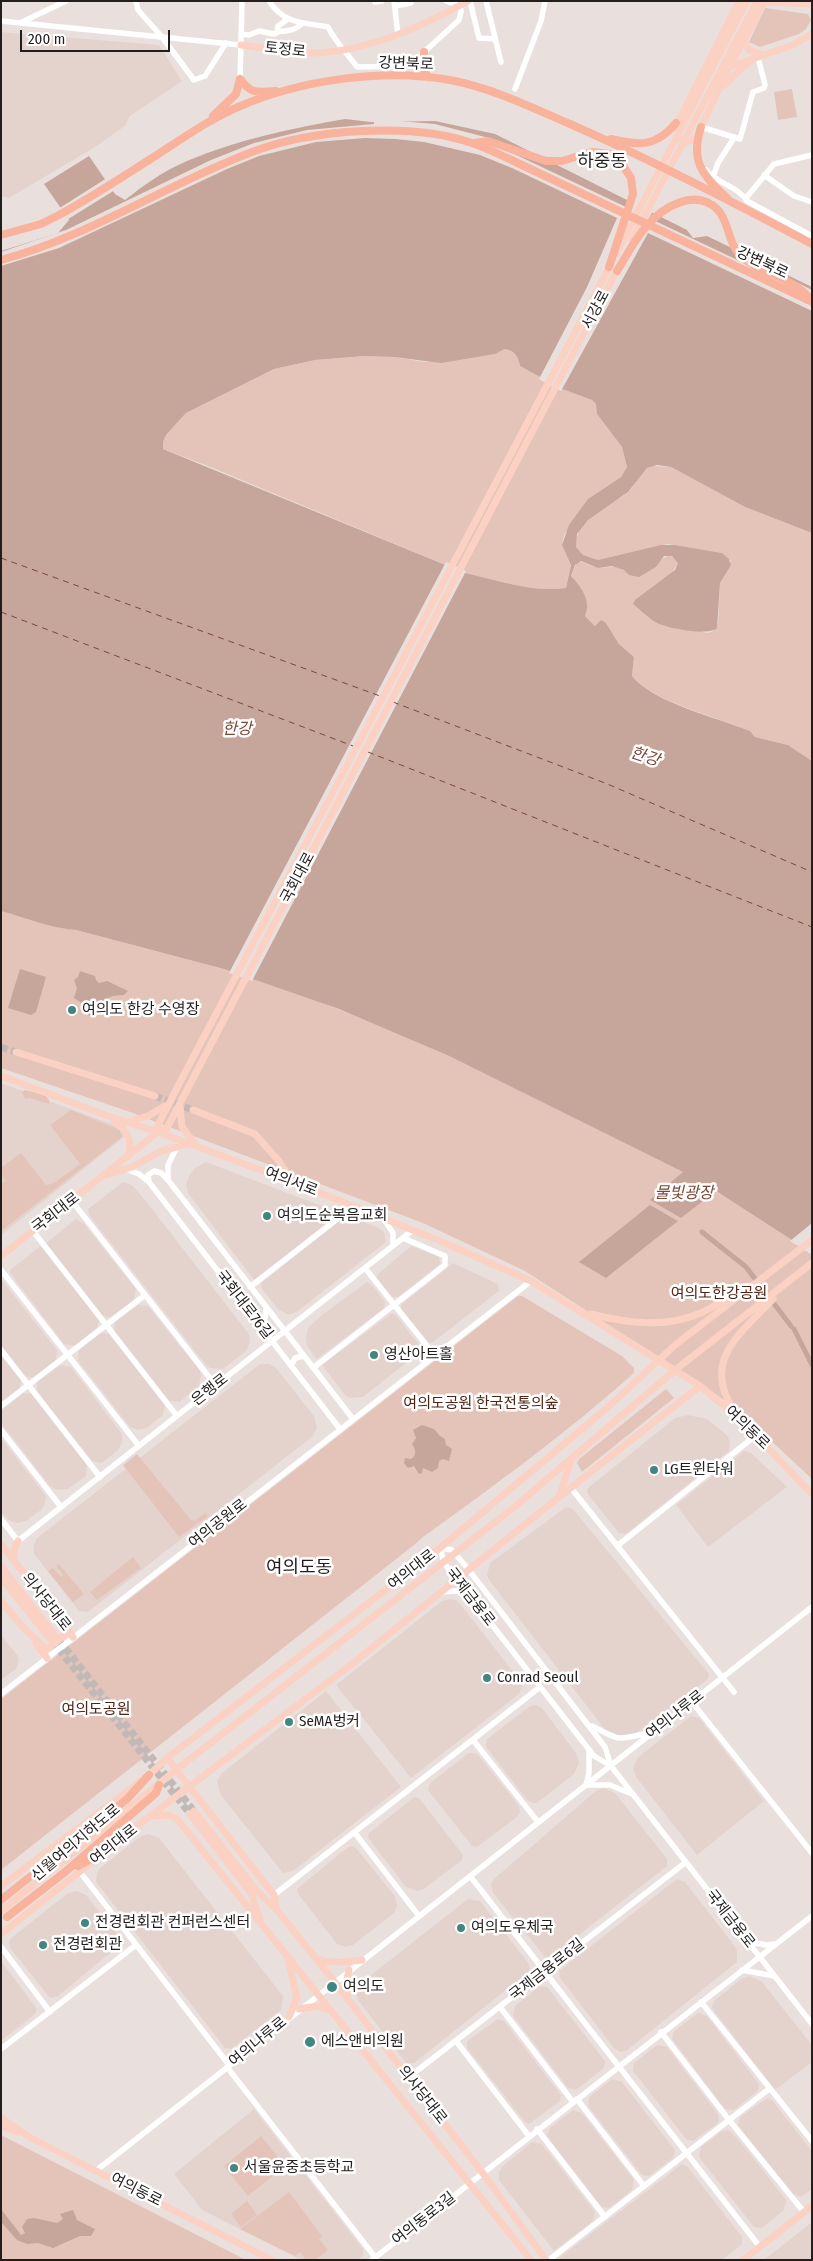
<!DOCTYPE html>
<html>
<head>
<meta charset="utf-8">
<style>
	body { margin:0 }
	#map { position:relative; width:813px; height:2261px; overflow:hidden; background:#e9e0dd; font-family:"Fira Sans Condensed",sans-serif }
	canvas { display:block }
	.frame { position:absolute; inset:0; border:2px solid #211e1d; pointer-events:none }
	.scale { position:absolute; left:20px; top:30px; width:150px; height:22px; box-sizing:border-box; border:2px solid #211e1d; border-top:0; padding-left:6px; font-size:15px; line-height:18px; white-space:nowrap; color:#211e1d; -webkit-text-stroke:4px #fff; paint-order:stroke }
</style>
</head>
<body>
<div id="map">
<canvas width="813" height="2261"></canvas>
<div class="frame"></div>
<div class="scale">200 m</div>
</div>
<script>
const ctx = document.querySelector('canvas').getContext('2d');
ctx.lineJoin = 'round';
function fillPath(path, color) { ctx.fillStyle = color; ctx.fill(path, 'evenodd'); }
function stroke(path, color, width, dash) { ctx.strokeStyle = color; ctx.lineWidth = width; ctx.lineCap = dash ? 'butt' : 'round'; ctx.setLineDash(dash || []); ctx.stroke(path); }
function write(font, color, halo, rows, align = 'center') {
  ctx.font = font + ' "Fira Sans Condensed","Noto Sans KR",sans-serif'; ctx.lineWidth = 5; ctx.setLineDash([]); ctx.textBaseline = 'middle'; ctx.strokeStyle = halo; ctx.fillStyle = color; for (const [text, x, y, turn = 0] of rows) {
    ctx.save(); ctx.translate(x, y); ctx.rotate((+turn || 0) * Math.PI / 180); ctx.textAlign = isNaN(turn) ? turn : align; if (halo) ctx.strokeText(text, 0, 0); ctx.fillText(text, 0, 0); ctx.restore();
  }
}
fillPath(new Path2D(`
	M1 32 159 45 182 81 130 116 125 126 95 147 9 198 1 196Z
	M1 1083 122 1128 125 1136 1 1235Z
	M206 1162 319 1205 340 1213 254 1280 188 1193 186 1184 189 1176 195 1168Z
	M123 1182 132 1185 145 1200 249 1334 250 1342 247 1350 223 1369 210 1368 205 1364 89 1215 88 1209Z
	M76 1219 84 1224 136 1289 134 1300 111 1317 103 1316 46 1243Z
	M349 1219 358 1220 377 1227 384 1232 386 1242 298 1311 289 1315 279 1310 262 1289 261 1283 339 1221Z
	M411 1246 439 1257 440 1264 398 1297H391L377 1278V1275Z
	M39 1247H42L99 1320 97 1328 75 1346 64 1344 10 1273V1270Z
	M453 1263 498 1284 499 1291 433 1342 429 1343 401 1309V1305Z
	M1 1279 57 1350 56 1361 34 1378 25 1376 1 1345Z
	M367 1282 373 1286 385 1302 384 1308 317 1359 307 1346 306 1336 308 1328 322 1315Z
	M138 1305 148 1306 200 1371 201 1376 199 1385 180 1402 169 1401 114 1331 115 1322Z
	M392 1313 396 1315 420 1346V1352L363 1397 350 1398 345 1395 322 1365Z
	M101 1333 109 1334 165 1405 163 1415 147 1428 138 1430 130 1427 78 1361 79 1350Z
	M1 1355 21 1380 20 1389 1 1403Z
	M260 1364H269L276 1368 314 1416 317 1428 313 1436 88 1612 79 1611 34 1554V1545L37 1538Z
	M60 1365 71 1367 122 1434V1443L118 1450 102 1463 92 1461 37 1391V1382Z
	M23 1393 32 1394 87 1465 86 1476 68 1489 57 1490 50 1486 1 1423V1411Z
	M688 1415 707 1419 727 1435 730 1442 729 1451 626 1534 619 1533 587 1493 588 1488 675 1418Z
	M1 1438 46 1496 45 1504 41 1510 26 1521 18 1523 10 1521 1 1512Z
	M744 1451 751 1453 787 1487 708 1547 676 1505Z
	M566 1507 572 1508 709 1674 708 1679 644 1728 631 1736H616L607 1732 489 1580 487 1575 490 1563Z
	M450 1599 456 1600 462 1606 521 1682 522 1688 519 1694 411 1778 336 1685 442 1601Z
	M1 1635 18 1656 19 1661 16 1669 1 1680Z
	M326 1691 401 1787 293 1871 283 1873 220 1794 217 1781 222 1773Z
	M535 1705 541 1707 576 1753 579 1763 574 1774 537 1803H533L527 1800 486 1747V1744L487 1739 530 1706Z
	M691 1716 699 1718 764 1801 697 1855 636 1777 633 1768 638 1757Z
	M469 1753H474L479 1756 519 1806 520 1812 517 1817 477 1847 472 1846 428 1790 430 1783Z
	M604 1788 615 1793 667 1859V1866L552 1956 545 1957 493 1893 491 1884 494 1879 597 1790Z
	M414 1797 419 1798 463 1855 462 1860 424 1889 417 1891 406 1887 369 1839 368 1834Z
	M149 1834 159 1838 283 1996 281 2010 231 2049 225 2048 96 1882 97 1873 100 1868 141 1836Z
	M352 1846 356 1848 395 1896 397 1906 394 1913 353 1945 346 1947 337 1944 298 1894 297 1889 348 1847Z
	M677 1879 685 1882 737 1949V1962L626 2051 620 2052 614 2048 560 1978 559 1971Z
	M77 1891 86 1895 121 1939V1944L58 1996 50 1998 10 1948 9 1942 10 1939 68 1893Z
	M468 1899 480 1901 529 1964 530 1971 414 2063H406L358 2000 356 1993 357 1986Z
	M1 1961 37 2009 35 2014 1 2041Z
	M750 1976 762 1982 812 2045V2062L775 2090 712 2008 714 2001 741 1979Z
	M540 1986 547 1987 605 2061 604 2068 576 2090 568 2088 513 2016 515 2006Z
	M698 2013 707 2016 759 2084 758 2091 734 2110 725 2109 672 2039 673 2032Z
	M498 2019 504 2021 561 2095 560 2101 529 2124 525 2122 467 2048V2041Z
	M657 2045 667 2047 718 2114 719 2120 717 2124 693 2141 686 2139 633 2071 634 2063Z
	M612 2079 622 2082 675 2150 673 2158 649 2176 642 2175 588 2106 589 2097Z
	M767 2098 772 2100 812 2151V2189L801 2197 793 2194 738 2125 740 2117Z
	M254 2109 363 2249V2256L358 2260H301L202 2210 174 2174Z
	M573 2110 582 2113 634 2180 632 2190 609 2208 601 2206 547 2136 550 2128Z
	M729 2130 744 2146 786 2200 784 2210 762 2228 754 2227 699 2157 701 2147 722 2131Z
	M532 2142 542 2144 595 2212 593 2221 554 2251 499 2180V2172L503 2166Z
	M682 2164 687 2166 742 2237V2244L722 2260H561L559 2258Z
	M812 2222V2260H764Z`), '#e4d3cd');
fillPath(new Path2D(`
	M765 8 808 14 811 20 806 29 799 34 760 47 749 42Z
	M792 89 797 117 778 120 774 92Z
	M505 349C515 351 518 356 520 366L562 389 592 400 596 404 597 414 622 447 627 467 621 477 591 497 564 535 562 545 571 564 566 588C532 593 498 580 465 573L208 466 163 449V442L166 435 186 413 274 369 315 360 364 356 394 357 425 362 495 354Z
	M653 466 671 467 745 507 812 533V761L788 745 755 737 750 731C718 717 653 702 632 676L634 657 619 644 606 623 595 626 585 616C592 603 580 585 571 576L577 562C584 561 589 566 596 567 609 570 617 561 629 575L656 567 660 560 669 555 676 559 678 563 672 573 661 625 708 633 713 631 718 623 720 583 731 561 722 553 668 544 598 560 583 555 576 547C575 518 608 508 627 493 637 485 639 469 653 466Z
	M1 911 61 928 76 930 224 969 302 995 401 1034 447 1055 683 1172 730 1200 812 1253V1479L735 1407 525 1271 423 1223 130 1112 1 1068Z
	M25 1090 45 1095 49 1100V1104L30 1098 25 1099 22 1092Z
	M71 1110 120 1130 122 1137 1 1231V1184L6 1181 1 1175V1168L21 1153 46 1185 54 1183 80 1164 50 1125Z
	M518 1296H522L622 1356 634 1368V1373C568 1432 495 1485 423 1537L414 1545 1 1870V1699Z
	M666 1389 674 1398 582 1472 577 1463 579 1459Z
	M137 1454 191 1520 195 1521 205 1513 208 1516 179 1537 123 1465Z
	M133 1557 141 1568 97 1600 90 1592Z
	M59 1564 84 1594 73 1602 48 1571 53 1568 61 1577 63 1575 56 1566Z
	M1 2135 246 2260H1Z
	M261 2136 285 2166 248 2196 224 2166Z
	M289 2192 322 2236 319 2239 328 2250 315 2260H306L300 2252 295 2256 240 2229Z
	M247 2201 257 2215 241 2227 231 2214Z`), '#e4c4b9');
fillPath(new Path2D(`
	M345 119 371 122 435 121 495 134 687 230 693 238 707 236 812 287V533L745 507 671 467 657 465 647 468 628 492 588 520 577 534 576 547 583 555 598 560 661 545H675L722 553 729 559 731 565 720 583 717 628C708 636 674 629 662 625 652 622 642 611 633 604L635 600 675 570 678 563 672 556H664L656 567 639 577 629 575 624 570 612 566 598 568 581 561 575 565 571 576C581 586 592 602 585 616L595 626 601 620 606 623 619 644 634 657 632 676C652 702 718 718 750 731L755 737 788 745 812 761V1253L716 1191 681 1218 650 1200 683 1172 447 1055 339 1009 224 969 76 930C50 928 27 918 1 911V251L58 233 69 220 44 184 89 156 115 194 125 200C144 185 165 170 187 161 237 140 292 128 345 119ZM505 349C515 351 518 356 520 366L562 389 592 400 596 404 597 414 622 447 627 467 621 477 588 499 569 525 562 545 571 565 566 588C532 593 498 580 465 573L163 449V442L166 435 186 413 274 369 315 360 364 356 394 357 441 363 495 354Z
	M20 969 46 977 36 1012 31 1015 8 1008Z
	M80 971 95 976 96 980 99 983 107 981 128 991 124 995 112 996 109 998 108 1011 89 1016 86 1006 74 998 77 988 74 980 78 977Z
	M650 1205 678 1221 606 1278 579 1262Z
	M422 1425 434 1429 440 1436 445 1439 446 1445 452 1449 449 1461 443 1459 439 1461 438 1468 432 1472 423 1468 422 1473 419 1474 414 1466 408 1468 404 1463 405 1458 411 1459C417 1455 416 1450 412 1444L416 1438 413 1430Z
	M1 2209 21 2235 25 2233 22 2227 27 2219 34 2218 57 2223 63 2219 60 2214 73 2210 77 2220 95 2229 91 2236H80L53 2248 38 2243 27 2244 17 2240 1 2222Z`), '#c6a59a');
fillPath(new Path2D(`
	M374 119 435 124 489 138 506 150 626 207 633 201 653 211 649 218 792 286 794 281 812 290V311L648 233 561 391 539 379 587 287 617 218 512 168 480 155 424 142 395 139 365 138 316 142 259 156 227 169 59 248 1 266V252L66 230 211 160 254 143 307 130 374 124Z
	M107 178 115 190 65 221 58 209Z
	M446 562 466 571 252 981 229 973Z
	M812 1223V1255L790 1241Z`), '#e9e0dd');
stroke(new Path2D(`
	M702 1232 746 1267 791 1326
	M794 1329 812 1365`), '#c6a59a', 5);
stroke(new Path2D(`
	M1 558 380 696
	M1 612 353 746
	M393 702 605 783 812 872
	M368 752 812 927`), '#7a4939', 1, [6, 5]);
stroke(new Path2D(`
	M1 1047 16 1052
	M155 1096 193 1110
	M59 1640 194 1811
	M52 1641 190 1814`), '#c1b9b7', 7, [7, 3.5]);
stroke(new Path2D(`
	M136 1 138 10 162 37 194 80 205 76 226 43
	M269 1C285 25 303 22 328 27 336 43 347 53 357 67L406 66 411 64 459 20 461 12 460 6 446 1
	M394 1 398 35
	M470 1 479 38 495 39
	M486 1 501 62
	M375 2 382 1
	M395 6 411 3
	M1 21 241 45
	M20 23 66 1
	M277 32 278 26 288 19
	M241 34 249 35 259 31 274 34 280 31C287 32 298 29 302 23
	M240 79 242 1
	M515 89 541 21 545 1
	M701 127 740 139 753 92 764 88 765 85 758 57
	M706 170C717 184 738 186 747 201L812 236
	M764 175 794 196 812 202
	M713 177 718 163 734 138
	M746 198 774 164 812 155
	M126 1169 139 1174 149 1182 340 1429
	M168 1180V1165L178 1145
	M149 1182 148 1175 154 1171 161 1173 168 1180 353 1419
	M72 1201 216 1386
	M384 1219 393 1233V1246
	M33 1231 177 1416
	M365 1268 435 1356
	M1 1270 139 1446
	M250 1287 345 1213 350 1205
	M253 1316 262 1319 265 1318 266 1309
	M1 1350 100 1477
	M291 1366 295 1358 304 1356
	M313 1368 445 1265V1256L403 1238
	M1 1406 145 1295
	M1 1430 61 1507
	M571 1488 734 1692
	M1 1519 18 1541 413 1230
	M617 1546 755 1436
	M440 1592 456 1591 468 1595
	M1 1694 531 1281
	M692 1702 812 1853
	M592 1726C625 1743 615 1739 650 1733
	M473 1740 538 1822
	M611 1766 594 1756 444 1563 440 1548 452 1550 468 1569 605 1747 611 1766 812 2024
	M586 1785 589 1773V1750
	M588 1785H610L632 1794
	M355 1833 419 1916
	M80 1872 229 2065
	M470 1876 760 2247
	M274 1895 540 1687
	M748 1942 767 1945 775 1944
	M1 1947 50 2012
	M742 1970 774 1976
	M701 2002 812 2141
	M500 2007 573 2102
	M661 2032 729 2120 804 2212
	M456 2041 529 2136
	M1 2049 136 1945
	M227 2067 375 2257
	M409 2077 686 1862
	M577 2099 644 2186
	M537 2129 605 2217
	M97 2170 812 1607
	M372 2260 812 1916
	M549 2260 769 2089`), '#fff', 5.5);
stroke(new Path2D(`
	M763 2 812 4
	M744 40 749 50 764 55
	M241 45C265 48 290 53 314 53 369 51 421 27 468 1
	M729 67 793 45 812 34
	M723 86 750 61
	M701 127 730 66 765 1
	M675 128 739 1
	M680 138 686 142 698 138
	M632 240 757 1
	M616 254 747 1
	M16 1052 155 1096
	M1 1076 108 1116 158 1132 293 1182 440 1241 531 1281 700 1386 739 1418 812 1494
	M180 1106 182 1127 194 1143
	M193 1110 255 1134 278 1160 293 1182
	M114 1121C127 1130 133 1140 128 1155
	M127 1122 148 1116 167 1105
	M158 1132V1125L178 1086 611 264
	M107 1175 132 1167 161 1151 188 1144
	M1 1256 158 1132 167 1128 618 268
	M590 1314C628 1323 666 1329 703 1312 718 1304 732 1295 747 1286
	M734 1411C701 1360 740 1334 773 1299
	M559 1497 700 1386
	M1 1544 73 1637
	M14 1559 13 1553 18 1541
	M1 1566 56 1637
	M1 1578 52 1641
	M1 1601 26 1631
	M24 1628 44 1647 48 1648 64 1636 65 1631 62 1627
	M36 1644 47 1658
	M167 1758 274 1895 276 1909
	M194 1811 256 1890 276 1909 326 1971 482 2172 546 2260
	M190 1814 251 1893 260 1920
	M152 1816 169 1815 178 1820 531 2260
	M1 1886 149 1775 167 1758 440 1548 607 1408 675 1345 812 1240
	M1 1911 176 1770 517 1505 675 1370 812 1263
	M1 1934 150 1816 348 1667 559 1497 572 1458
	M288 1959 297 1998 289 2017
	M317 1959C333 1964 346 1962 362 1960
	M347 1996 346 1984 349 1970
	M299 2009 317 2006 329 2010
	M1 2118 31 2138 272 2260
	M1 2126 17 2132
	M743 2260 812 2206`), '#fbd1c3', 7);
stroke(new Path2D(`
	M424 52 422 65 428 77
	M240 79C252 95 257 92 276 91
	M213 116 236 94 240 79
	M701 127C690 161 702 175 727 198
	M611 139C639 146 656 147 676 123
	M475 143 488 141 546 161H562L592 152 610 154 618 158 631 178 633 194 609 267
	M1 235 41 224 57 216C89 199 119 179 149 160 179 141 206 121 238 107 300 80 383 68 450 80 492 88 531 107 570 124 652 160 733 202 812 244
	M1 260C90 236 167 184 252 152 312 129 411 122 472 143 484 147 496 153 507 158L812 302
	M617 271C626 257 634 240 646 227 662 207 696 187 718 210 730 223 727 243 742 257 756 270 776 274 792 284 799 287 804 293 810 298
	M78 1866 107 1850
	M1 1900 127 1799 149 1775
	M7 1917 65 1872 156 1793 159 1785`), '#f9b29b', 8);
for (const [x, y, r, color] of [
	[72,1010,5,"#408781"],
	[267,1216,5,"#408781"],
	[374,1355,5,"#408781"],
	[654,1470,5,"#408781"],
	[487,1678,5,"#408781"],
	[289,1722,5,"#408781"],
	[85,1923,5,"#408781"],
	[461,1928,5,"#408781"],
	[43,1945,5,"#408781"],
	[332,1987,6,"#408781"],
	[310,2042,6,"#408781"],
	[234,2168,5,"#408781"]
]) { const dot = new Path2D(); dot.arc(x, y, r, 0, 2 * Math.PI); ctx.fillStyle = color; ctx.fill(dot); stroke(dot, '#fff', 2); }
write('15px', '#211e1d', '#fff', [
	["토정로",285,50,6],
	["강변북로",406,64,2],
	["강변북로",762,263,25],
	["서강로",596,310,-62],
	["국회대로",298,878,-62],
	["여의서로",291,1182,21],
	["국회대로",56,1213,-38],
	["국회대로76길",244,1305,52],
	["은행로",210,1390,-38],
	["여의동로",747,1428,44],
	["여의공원로",218,1524,-38],
	["여의대로",412,1570,-38],
	["국제금융로",470,1597,52],
	["의사당대로",46,1602,52],
	["여의나루로",675,1715,-38],
	["신월여의지하도로",76,1843,-40],
	["여의대로",114,1845,-38],
	["국제금융로",730,1919,52],
	["국제금융로6길",547,1970,-38],
	["여의나루로",258,2042,-39],
	["의사당대로",422,2095,52],
	["여의동로",136,2190,27],
	["여의동로3길",424,2219,-38]
]);
write('15px', '#211e1d', '#fff', [
	["여의도 한강 수영장",82,1010],
	["여의도순복음교회",277,1216],
	["영산아트홀",384,1355],
	["LG트윈타워",664,1470],
	["Conrad Seoul",497,1678],
	["SeMA벙커",299,1722],
	["전경련회관 컨퍼런스센터",95,1923],
	["여의도우체국",471,1928],
	["전경련회관",53,1945],
	["여의도",343,1987],
	["에스앤비의원",321,2042],
	["서울윤중초등학교",244,2168]
], 'left');
write('15px', '#502415', '#fff', [
	["여의도한강공원",719,1294],
	["여의도공원 한국전통의숲",481,1404],
	["여의도공원",96,1710]
]);
write('italic 16px', '#7a4939', '#fff', [
	["한강",237,730],
	["한강",645,757,18],
	["물빛광장",684,1194]
]);
write('18px', '#211e1d', '#fff', [
	["하중동",602,162],
	["여의도동",299,1568]
]);
</script>
</body>
</html>
